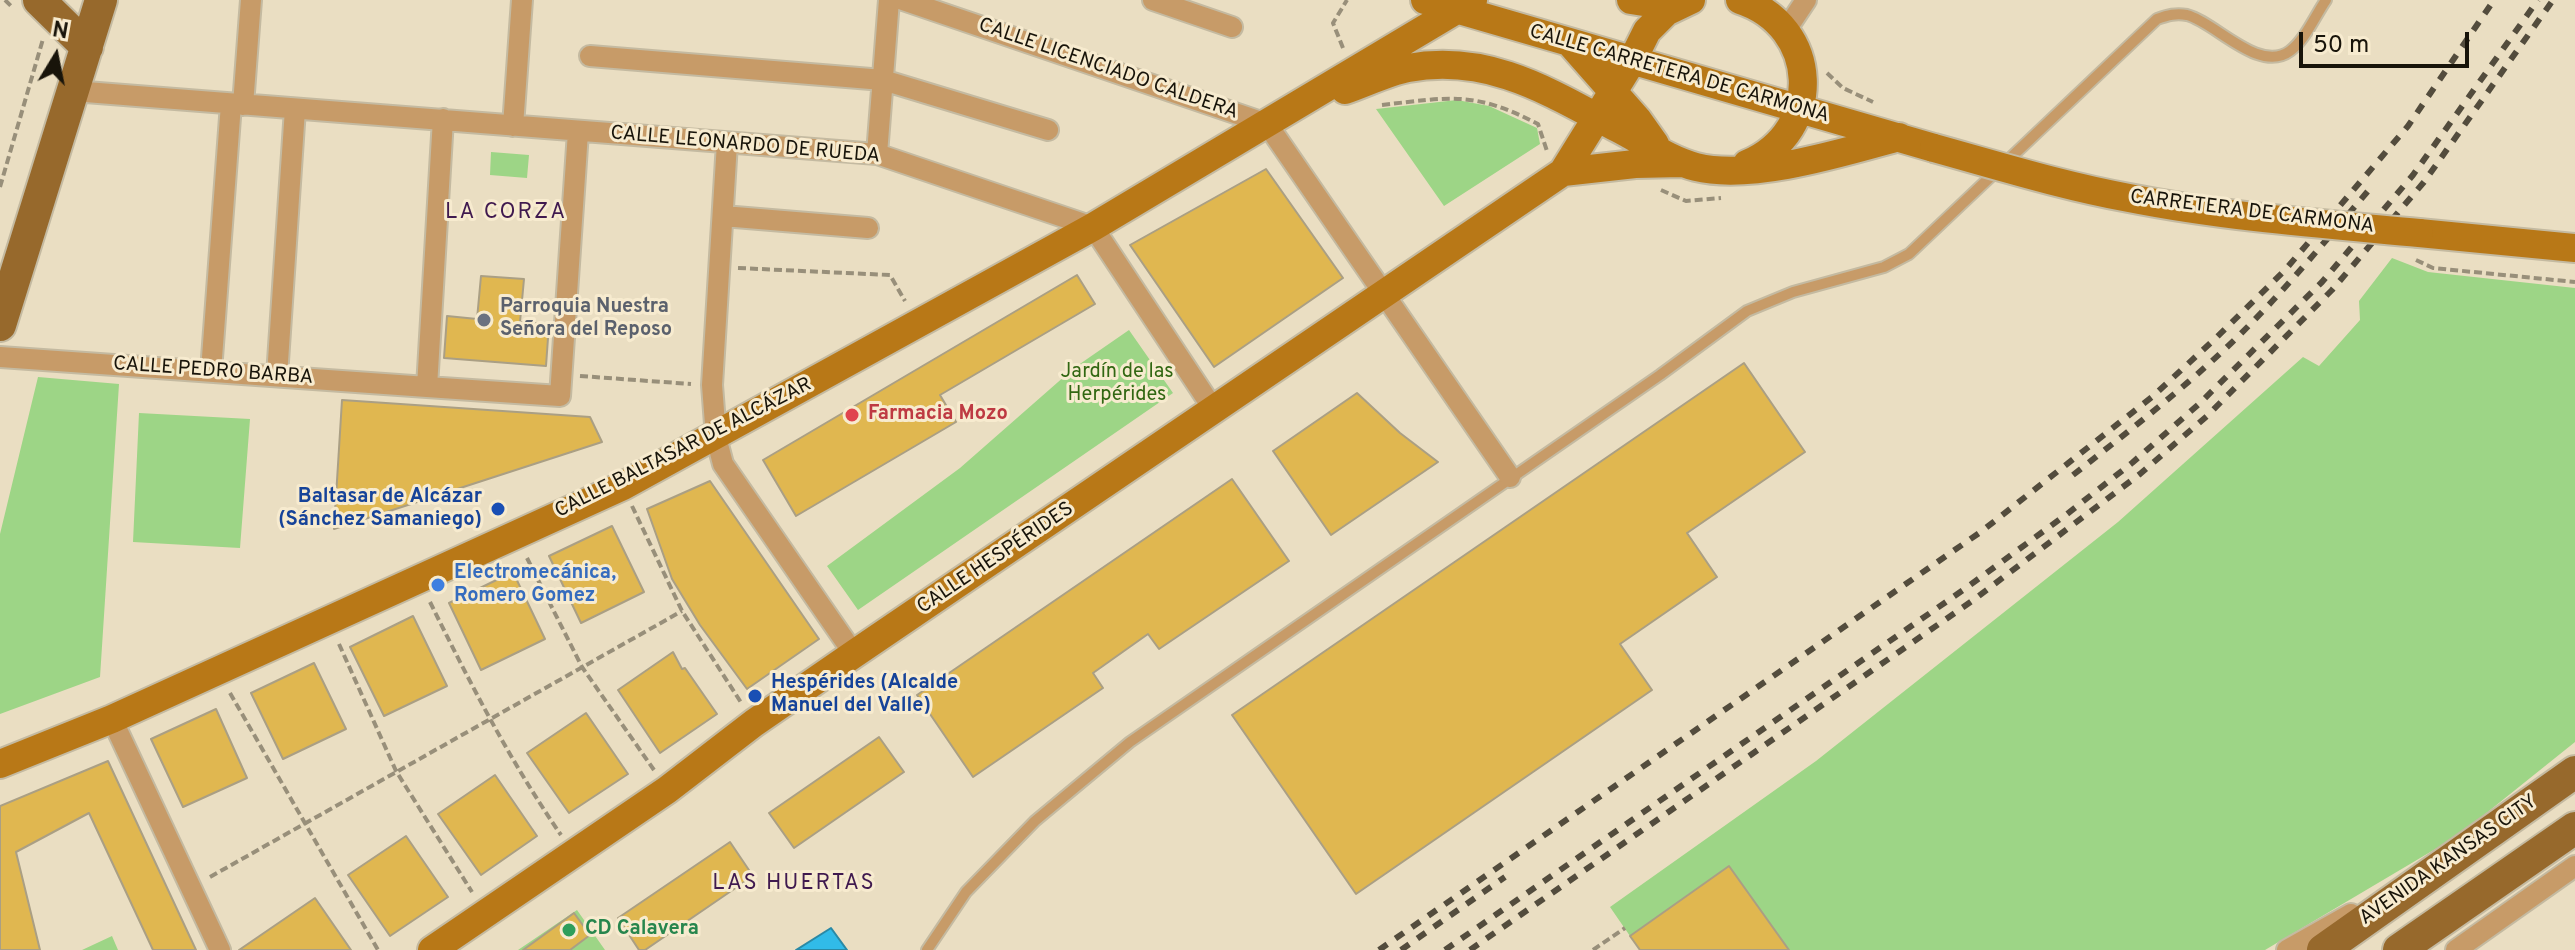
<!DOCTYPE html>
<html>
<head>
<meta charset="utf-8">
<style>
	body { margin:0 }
	#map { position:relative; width:2575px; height:950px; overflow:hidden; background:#eadec2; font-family:Overpass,sans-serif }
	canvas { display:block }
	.north { position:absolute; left:16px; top:16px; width:80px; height:80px; -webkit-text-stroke:6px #f7ebcf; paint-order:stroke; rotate:10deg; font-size:22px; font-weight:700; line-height:32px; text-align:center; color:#18140a }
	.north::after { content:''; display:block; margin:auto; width:28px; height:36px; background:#18140a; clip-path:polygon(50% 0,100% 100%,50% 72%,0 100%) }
	.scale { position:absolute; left:2299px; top:32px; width:170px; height:36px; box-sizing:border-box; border:4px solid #18140a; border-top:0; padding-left:10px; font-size:24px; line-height:28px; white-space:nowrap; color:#18140a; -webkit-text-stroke:6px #f7ebcf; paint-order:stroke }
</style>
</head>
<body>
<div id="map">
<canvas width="2575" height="950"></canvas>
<div class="north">N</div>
<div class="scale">50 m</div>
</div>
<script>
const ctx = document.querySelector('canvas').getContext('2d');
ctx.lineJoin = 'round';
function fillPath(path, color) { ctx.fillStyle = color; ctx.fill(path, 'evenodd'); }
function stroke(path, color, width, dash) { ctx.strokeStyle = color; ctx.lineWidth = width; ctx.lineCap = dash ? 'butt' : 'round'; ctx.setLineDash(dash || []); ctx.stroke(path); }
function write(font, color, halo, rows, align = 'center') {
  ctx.font = font + ' Overpass,sans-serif'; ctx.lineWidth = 6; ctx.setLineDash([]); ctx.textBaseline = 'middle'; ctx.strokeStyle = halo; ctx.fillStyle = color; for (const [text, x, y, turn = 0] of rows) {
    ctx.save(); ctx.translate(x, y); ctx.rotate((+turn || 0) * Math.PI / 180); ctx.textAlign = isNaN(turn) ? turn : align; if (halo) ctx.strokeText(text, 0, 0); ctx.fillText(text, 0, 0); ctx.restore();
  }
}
fillPath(new Path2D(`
	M1457 100 1489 106 1537 128 1540 144 1444 206 1376 109Z
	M491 152 529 155 527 178 490 175Z
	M2392 258 2428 272 2575 288V742L2459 835 2265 950H1789L1729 866 1630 936 1610 907 1816 761 2118 522 2303 357 2319 366 2360 320 2359 301Z
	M1129 330 1173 393 858 610 827 566 960 468 1074 368Z
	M38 377 119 384 100 677 0 714V534Z
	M139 413 250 419 240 548 133 542Z
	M577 910 605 950H518Z
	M112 936 118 950H82Z`), '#9dd586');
const water = new Path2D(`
	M831 928 847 950H796Z`);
fillPath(water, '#31bbe8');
stroke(water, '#2a89a5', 2);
const building = new Path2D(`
	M1266 169 1343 278 1214 367 1130 245Z
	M1077 275 1095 304 940 395 956 422 796 516 763 460Z
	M481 276 524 279 520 322 549 324 546 366 444 358 447 316 477 319Z
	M1744 363 1805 452 1687 533 1717 577 1620 644 1652 690 1356 894 1232 715Z
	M1357 393 1400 433 1438 462 1331 535 1273 451Z
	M342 400 590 417 602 442 334 529Z
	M1232 479 1289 561 1159 649 1148 634 1093 673 1103 688 973 777 917 695Z
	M710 481 819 639 747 689 700 625 672 579 647 509Z
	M612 526 644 592 581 623 549 556Z
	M513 572 545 639 481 670 449 603Z
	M413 616 447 686 384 716 350 647Z
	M673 652 682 669 685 668 717 714 660 753 618 690Z
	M314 663 346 729 283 759 251 693Z
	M216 709 247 778 183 807 151 739Z
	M586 713 628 774 569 813 527 753Z
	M879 737 904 772 794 848 769 813Z
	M108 761 196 950H153L89 813 16 852 40 950H0V806Z
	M495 775 537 836 481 875 438 814Z
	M406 836 448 897 390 936 348 875Z
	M730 842 753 876 645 950H639L618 918Z
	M1729 866 1789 950H1640L1630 936Z
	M315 898 351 950H239Z
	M574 913 590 935 570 950H523Z`);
fillPath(building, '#e0b750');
stroke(building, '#aa9f84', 2);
const lane = new Path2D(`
	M927 950 966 892 1035 821 1130 742 1660 375 1747 311 1793 292 1884 267 1909 254 2157 19C2168 15 2176 13 2187 15 2215 22 2259 74 2290 51 2305 40 2315 16 2326 0`);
const street = new Path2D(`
	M903 0 1267 124 1510 477
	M1153 0 1232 27
	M1786 30 1806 0
	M590 56 883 80 1048 130
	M73 91 877 154 1093 227 1214 410
	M243 105 251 0
	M443 119 427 387 560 396 578 132
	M513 126 522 0
	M727 143 712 385 716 437 723 464 854 654
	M877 154 889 0
	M723 216 868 228
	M0 357 427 387
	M211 371 231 104
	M277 376 295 109
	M112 719 220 950
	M2287 950 2351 914
	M2456 950 2575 866`);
const secondary = new Path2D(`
	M1425 0 1934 148
	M1631 0 1675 7
	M1740 0C1820 26 1825 131 1747 164
	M1571 44 1638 120 1655 144
	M1345 90C1366 83 1387 72 1408 68 1490 53 1551 93 1619 129 1644 142 1669 160 1696 167 1752 181 1844 152 1899 137
	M1563 172 1635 164 1682 163
	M2419 233 2575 248
	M0 764 112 719 623 486 1093 227 1473 0
	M432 950 667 790 754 723 854 654 1563 172 1632 61 1647 31 1666 12 1691 0`);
const primary = new Path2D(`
	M39 0 87 47
	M0 325 101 0
	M2323 950 2575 772
	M2399 950 2575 828`);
stroke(lane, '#c4baa1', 14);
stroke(street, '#c4baa1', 24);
stroke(secondary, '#c4baa1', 32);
stroke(primary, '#c4baa1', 36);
stroke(new Path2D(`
	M5 0 13 8
	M1343 48 1333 23 1347 0
	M1827 73 1843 88 1873 102
	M1382 105C1451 97 1474 91 1538 124L1547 151
	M0 187 43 39
	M1661 190 1686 201 1721 198
	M2416 260 2433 268 2575 282
	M738 268 890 275 905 301
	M580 376 691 384
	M632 506 682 611 742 704
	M527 558 582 667 654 770
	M430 602C470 683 510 761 561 835
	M339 644 396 771 472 892
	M230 693 378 950
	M210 877 682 611
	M1593 950 1625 928`), '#988f7a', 4, [8, 4]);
stroke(lane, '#c79b68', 10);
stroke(street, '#c79b68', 20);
stroke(secondary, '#b87817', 28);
stroke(primary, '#97692c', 32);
stroke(new Path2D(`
	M2073 475C2125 434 2177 394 2225 349 2279 298 2326 240 2374 184
	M1379 950 1982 531 2152 397 2217 337 2285 270 2408 126 2494 0
	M1401 950 1505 877
	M1445 950 1966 588 2067 514 2132 463 2199 404 2322 282 2413 175 2538 0
	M1470 950 1972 601 2140 474 2207 416 2332 290 2424 182 2553 0`), '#534c3d', 6, [10, 10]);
const secondaryBridge = new Path2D(`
	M1934 148C1999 166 2063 186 2129 198 2225 217 2322 224 2419 233`);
stroke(secondaryBridge, '#c4baa1', 32, []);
stroke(secondaryBridge, '#b87817', 28);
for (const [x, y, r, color] of [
	[484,320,8,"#6b7280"],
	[852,415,8,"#e0444e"],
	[498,509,8,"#1a4fb4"],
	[438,585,8,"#3f7fe0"],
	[755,696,8,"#1a4fb4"],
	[569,930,8,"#2e9e5b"]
]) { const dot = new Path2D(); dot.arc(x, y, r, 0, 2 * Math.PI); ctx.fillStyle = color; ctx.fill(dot); stroke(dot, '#f7ebcf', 3); }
write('20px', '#18140a', '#f7ebcf', [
	["CALLE LICENCIADO CALDERA",1108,70,19],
	["CALLE CARRETERA DE CARMONA",1679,75,16],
	["CALLE LEONARDO DE RUEDA",745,146,5],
	["CARRETERA DE CARMONA",2252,213,7],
	["CALLE PEDRO BARBA",213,372,4],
	["CALLE BALTASAR DE ALCÁZAR",684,449,-27],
	["CALLE HESPÉRIDES",996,559,-34],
	["AVENIDA KANSAS CITY",2449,861,-35]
]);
write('bold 20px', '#5b616d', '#f7ebcf', [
	["Parroquia Nuestra",500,308],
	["Señora del Reposo",500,331]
], 'left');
write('20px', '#316712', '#f7ebcf', [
	["Jardín de las",1117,373],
	["Herpérides",1117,396]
]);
write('bold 20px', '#be3a42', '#f7ebcf', [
	["Farmacia Mozo",868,415]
], 'left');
write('bold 20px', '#164399', '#f7ebcf', [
	["Baltasar de Alcázar",482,498],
	["(Sánchez Samaniego)",482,521],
	["Hespérides (Alcalde",771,684,"left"],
	["Manuel del Valle)",771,707,"left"]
], 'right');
write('bold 20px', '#366cbe', '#f7ebcf', [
	["Electromecánica,",454,574],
	["Romero Gomez",454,597]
], 'left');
write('bold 20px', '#27864d', '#f7ebcf', [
	["CD Calavera",585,930]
], 'left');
ctx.letterSpacing = '2px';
write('22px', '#401a4f', '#f7ebcf', [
	["LA CORZA",506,214],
	["LAS HUERTAS",794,885]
]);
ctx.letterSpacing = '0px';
</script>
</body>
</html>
